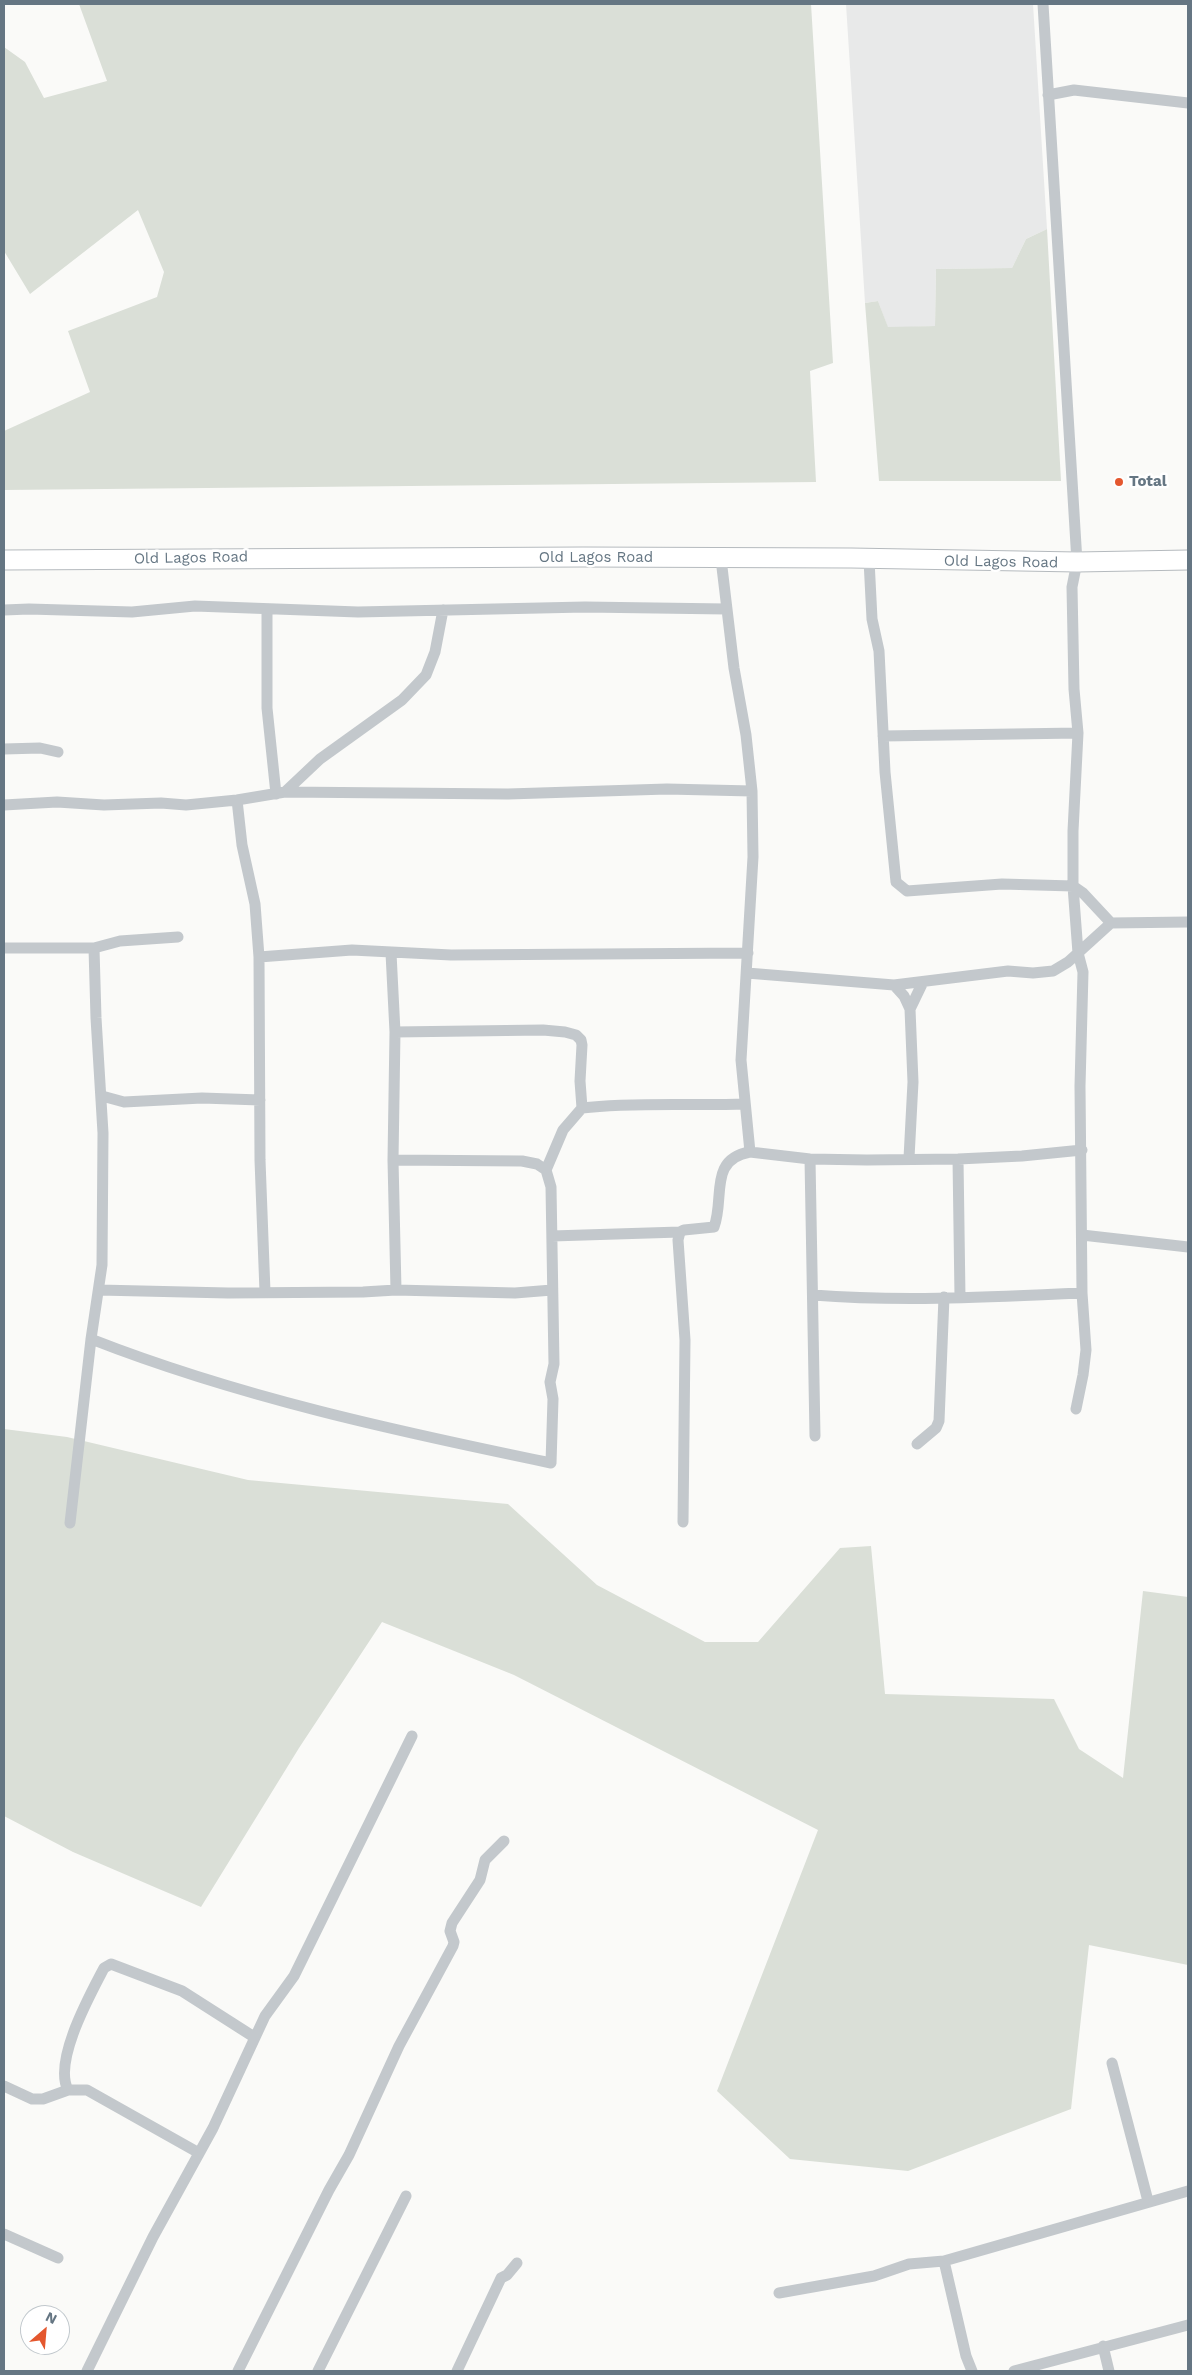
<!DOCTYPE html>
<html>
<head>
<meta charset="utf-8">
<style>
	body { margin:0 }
	#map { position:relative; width:1192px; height:2375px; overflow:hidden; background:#fafaf8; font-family:"Work Sans",sans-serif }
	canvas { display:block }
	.frame { position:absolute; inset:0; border:5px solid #657683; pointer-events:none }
	.north { position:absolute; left:20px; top:2305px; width:50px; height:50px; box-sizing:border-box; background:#fff; border:1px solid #c1c8cd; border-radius:50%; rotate:27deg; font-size:14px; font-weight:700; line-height:20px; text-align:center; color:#657683 }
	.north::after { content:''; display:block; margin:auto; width:18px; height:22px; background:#e4572e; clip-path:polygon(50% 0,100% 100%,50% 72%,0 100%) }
</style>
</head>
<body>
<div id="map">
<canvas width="1192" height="2375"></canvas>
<div class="frame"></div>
<div class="north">N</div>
</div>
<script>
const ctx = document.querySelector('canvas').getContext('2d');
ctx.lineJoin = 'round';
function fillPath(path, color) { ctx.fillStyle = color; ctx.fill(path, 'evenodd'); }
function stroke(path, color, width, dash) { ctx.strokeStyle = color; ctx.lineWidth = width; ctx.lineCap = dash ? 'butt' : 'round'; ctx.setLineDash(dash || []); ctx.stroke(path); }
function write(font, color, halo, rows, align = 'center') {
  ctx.font = font + ' "Work Sans",sans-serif'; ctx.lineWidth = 5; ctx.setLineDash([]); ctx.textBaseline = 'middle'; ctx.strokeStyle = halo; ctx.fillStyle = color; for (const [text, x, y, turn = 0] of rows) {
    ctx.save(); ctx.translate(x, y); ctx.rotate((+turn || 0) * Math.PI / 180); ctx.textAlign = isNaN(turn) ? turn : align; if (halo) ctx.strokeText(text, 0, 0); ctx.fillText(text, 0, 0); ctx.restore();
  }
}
fillPath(new Path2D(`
	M846 4H1033L1047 229 1026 239 1012 268 936 269 935 326 888 328 878 301 865 303Z`), '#e8e9e9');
fillPath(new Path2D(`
	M79 4H811L833 363 810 371 816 482 4 490V431L90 392 68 331 157 297 164 272 138 210 30 294 4 251V47L25 62 44 98 107 81Z
	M1047 229 1061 481H879L865 303 878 301 888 327 935 326 936 269 1012 268 1026 239Z
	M4 1429 67 1437 248 1480 508 1504 597 1585 705 1642H758L840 1548 871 1546 885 1694 1054 1699 1079 1749 1123 1778 1143 1591 1188 1597V1965L1089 1945 1071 2109 908 2171 790 2159 717 2091 818 1830 514 1675 382 1622 299 1748 201 1907 73 1852 4 1816Z`), '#dadfd7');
const primary = new Path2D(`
	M4 560 583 557 851 558 1077 562 1188 560`);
stroke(primary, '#b5babe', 21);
stroke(new Path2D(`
	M1043 4 1077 562 1072 587 1074 689 1078 733 1073 831V886L1078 953 1083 972 1080 1086 1082 1293 1086 1350 1083 1375 1076 1409
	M1048 95 1074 90 1188 103
	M721 559 734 668 746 735 752 791 753 857 741 1060 750 1152
	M869 560 872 619 879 651 885 772 896 882 907 891 1002 884 1073 886 1083 893 1111 923
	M4 610 29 609 132 612 195 606 358 612 585 607 726 609
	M267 610V708L276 794
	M883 736 1078 733
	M4 749 40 748 58 752
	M285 792 320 759 402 700 426 675 435 652 443 610
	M237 800 242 845 255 904 259 957 260 1160 265 1292
	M4 805 57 802 104 805 161 803 186 805 237 800 285 792 508 794 667 789 752 791
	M4 948H94L120 941 178 937
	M391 953 395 1032 393 1160 396 1290
	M259 957 352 950 451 955 748 953
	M747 973 894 985 1008 971 1033 973 1053 971 1068 962 1111 923 1188 922
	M894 985 904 996 910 1009 913 1082 909 1158
	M910 1009 923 982
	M395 1032 543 1030 565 1032 576 1035 581 1040 582 1045 580 1081 582 1108
	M102 1096 124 1102 202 1098 260 1100
	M810 1159 815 1436
	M958 1159 960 1297
	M546 1170 563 1130 582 1108C636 1102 691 1106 745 1104
	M1082 1235 1188 1247
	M552 1236 680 1232
	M99 1290 228 1293 363 1292 396 1290 515 1293 552 1290
	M813 1295C902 1302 993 1297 1082 1293
	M91 1339C239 1397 396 1431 551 1463L553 1399 550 1382 554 1364 551 1187 546 1170 537 1164 522 1161 393 1160
	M917 1444 936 1428 939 1421 944 1297
	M683 1522 685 1340 678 1240 680 1232 684 1230 714 1227C725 1199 708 1159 750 1152L810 1159 867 1160 958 1159 1022 1156 1082 1150
	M70 1523 91 1339 102 1265 103 1133 96 1018 94 948
	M1112 2063 1148 2201
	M4 2086 32 2099H43L68 2090H87L199 2153
	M68 2090C53 2061 90 1995 104 1968L111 1964 182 1991 254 2037
	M4 2234 58 2258
	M944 2261 1188 2191
	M779 2293 874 2276 909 2264 944 2261 966 2356 972 2371
	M1103 2346 1109 2371
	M87 2371 153 2237 213 2128 265 2016 294 1976 412 1736
	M238 2371 329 2190 349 2155 399 2046 453 1946 454 1942 450 1931 452 1923 480 1880 485 1860 504 1841
	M318 2371 406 2196
	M457 2371 501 2278 507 2275 517 2263
	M1014 2371 1188 2325`), '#c3c8cc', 11);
stroke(primary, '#fff', 19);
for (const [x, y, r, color] of [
	[1119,482,5,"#e4572e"]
]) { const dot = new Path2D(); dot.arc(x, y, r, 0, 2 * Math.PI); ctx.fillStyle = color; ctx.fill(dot); stroke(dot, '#fff', 2); }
write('bold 15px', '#657683', '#fff', [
	["Total",1129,482]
], 'left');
write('15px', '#657683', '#fff', [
	["Old Lagos Road",191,558,-1],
	["Old Lagos Road",596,558],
	["Old Lagos Road",1001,562,1]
]);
</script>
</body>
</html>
